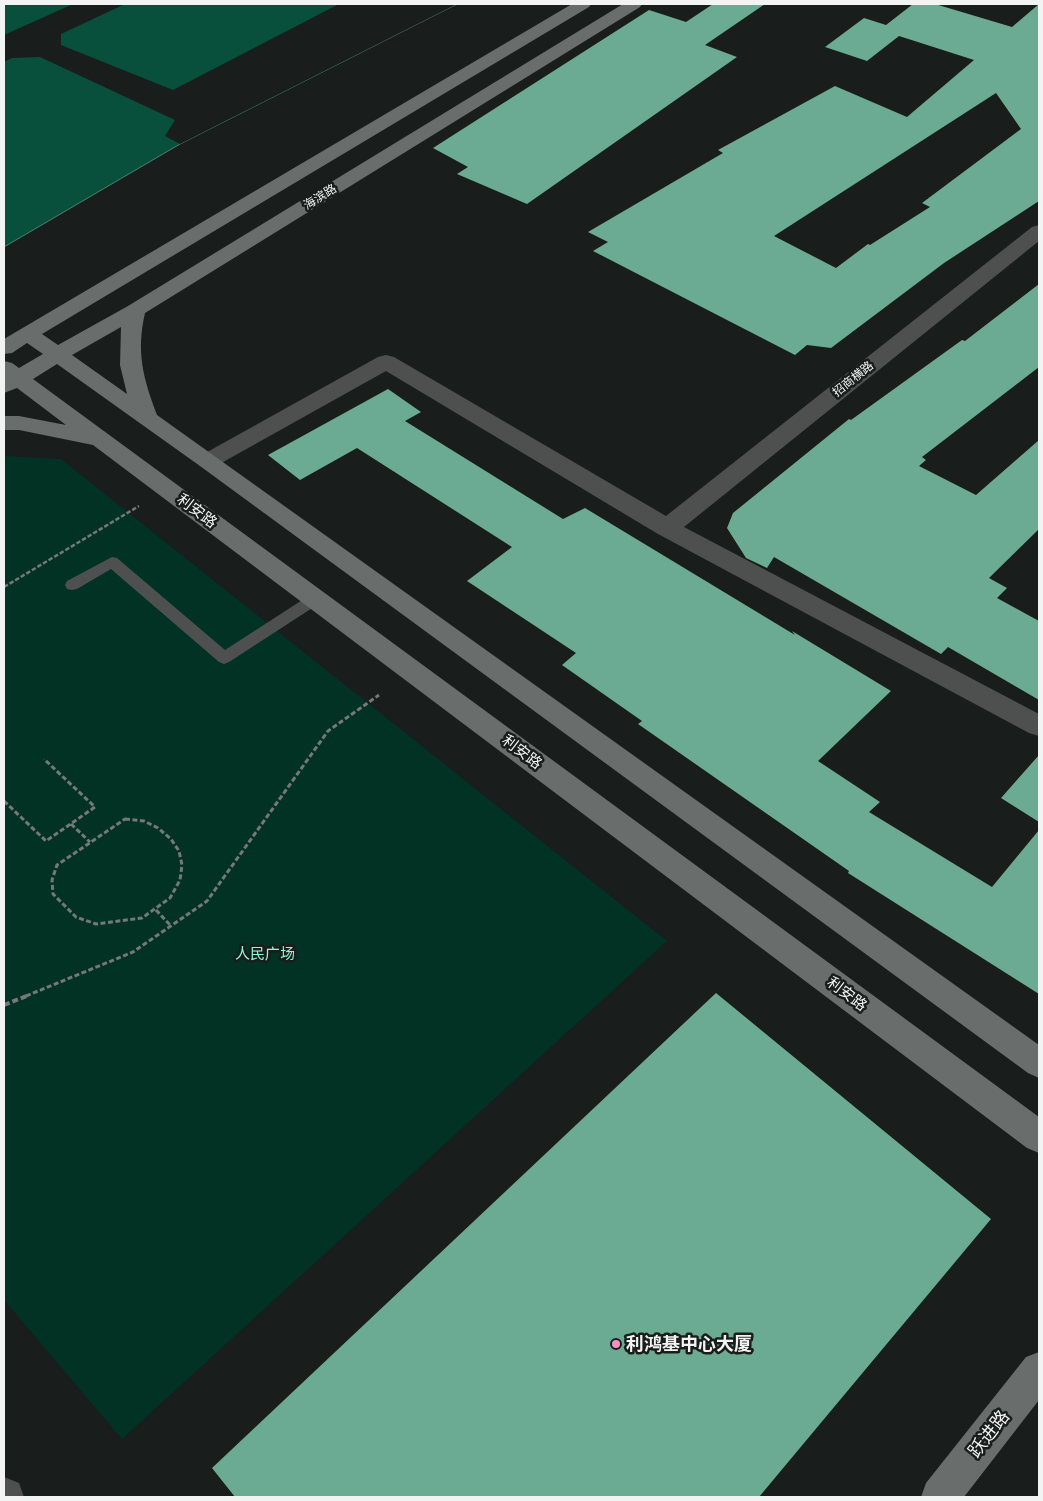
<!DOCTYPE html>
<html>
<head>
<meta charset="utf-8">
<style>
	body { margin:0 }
	#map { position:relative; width:1043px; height:1501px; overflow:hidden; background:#191d1c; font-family:Lato,sans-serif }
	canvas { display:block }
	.frame { position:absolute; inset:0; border:5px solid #f1f4f3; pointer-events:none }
</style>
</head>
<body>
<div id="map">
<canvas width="1043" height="1501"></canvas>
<div class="frame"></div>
</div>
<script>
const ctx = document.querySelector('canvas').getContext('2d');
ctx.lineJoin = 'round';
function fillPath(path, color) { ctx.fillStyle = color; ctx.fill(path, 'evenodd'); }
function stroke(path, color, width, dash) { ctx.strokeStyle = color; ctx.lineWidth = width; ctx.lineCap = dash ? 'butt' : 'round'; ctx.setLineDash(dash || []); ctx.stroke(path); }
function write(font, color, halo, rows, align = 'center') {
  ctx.font = font + ' Lato,"Noto Sans SC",sans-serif'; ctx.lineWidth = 5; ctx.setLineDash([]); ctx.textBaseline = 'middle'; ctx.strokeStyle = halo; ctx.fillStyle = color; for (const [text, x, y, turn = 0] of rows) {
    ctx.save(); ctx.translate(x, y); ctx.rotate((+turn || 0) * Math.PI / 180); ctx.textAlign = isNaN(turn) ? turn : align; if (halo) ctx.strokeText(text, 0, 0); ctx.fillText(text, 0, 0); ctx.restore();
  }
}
fillPath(new Path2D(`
	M4 456 61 459 667 941 122 1439 4 1300Z`), '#013224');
const water = new Path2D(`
	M4 4H457L180 144 4 247Z`);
fillPath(water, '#08503c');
stroke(water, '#4e8173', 1);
fillPath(new Path2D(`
	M73 4H125L61 34V45L173 90 339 4H457L180 144 165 136 175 120 40 57 12 58 4 62V35Z`), '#191d1c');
fillPath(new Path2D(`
	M713 4H765L705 45 737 57 527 204 457 174 468 167 433 148 649 10 686 22Z
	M913 4H935L1012 27 1039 4V201L944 263 831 348 807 345 795 355 593 251 608 242 588 232 723 153 718 150 835 86 907 117 974 60 899 36 867 61 825 47 864 18 886 25ZM996 93 1021 129 922 203 930 207 870 245 868 244 836 268 774 236Z
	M1039 284V367L922 457 926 460 919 466 976 495 1039 440V529L989 578 1007 588 997 598 1039 621V700L948 647 941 654 774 557 767 568 746 558 727 528 733 513 849 419 851 420 962 340 965 341Z
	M388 389 421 412 405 421 563 519 585 508 795 635 792 631 891 691 818 761 880 802 869 812 992 887 1039 830V994L848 873 849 871 638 724 642 721 562 665 576 653 467 581 512 547 357 448 300 480 268 455Z
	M1039 755V822L1001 798Z
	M716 993 991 1219 759 1497H235L212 1468Z`), '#6cab93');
stroke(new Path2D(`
	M4 587 139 506`), '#757877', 2.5, [4.5, 2]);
stroke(new Path2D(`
	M4 801 46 841 95 807 44 759
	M125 819 144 821 158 828 171 839 179 851 182 865 180 880 170 898 142 918 96 924 76 917 53 894 52 880 57 865Z
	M71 824 90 842
	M156 910 171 926
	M26 996 133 952 207 901 328 731 379 695`), '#757877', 3, [5, 2.5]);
stroke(new Path2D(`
	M4 1005 29 995`), '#757877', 4, [6, 3]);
fillPath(new Path2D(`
	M112 557 117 558 225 650 310 595 315 594 320 595 322 599 320 603 229 662 224 664 219 662 111 569 77 589 72 590 67 589 65 585 67 581Z`), '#4e504f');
fillPath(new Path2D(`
	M1039 225V241L684 527 1039 714V736L1029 733 658 534 386 371 216 466 208 469 200 466 196 461 200 456 378 357 386 355 394 357 666 516 1032 227Z
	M4 1477 19 1483 24 1497H4Z`), '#4e504f');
fillPath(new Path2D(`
	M572 4H591L589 7 42 334 58 345 128 306 623 4H642L640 7 145 313C136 352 143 378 157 415L1039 1045V1078L1028 1073 200 466 57 364 33 379 1039 1117V1153L1027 1148 93 445 19 430H4V416H19L66 425 17 388 4 393V361L12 363 19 368 43 354 27 343 12 353 4 354V339ZM121 327 120 365 127 394 72 355Z
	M1039 1352V1400L964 1497H921L926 1483 1026 1357Z`), '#696d6b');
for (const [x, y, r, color] of [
	[616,1344,5,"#fa8fc7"]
]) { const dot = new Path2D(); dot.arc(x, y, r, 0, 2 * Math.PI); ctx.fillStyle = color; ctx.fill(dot); stroke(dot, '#191d1c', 2); }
write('12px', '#f1f4f3', '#191d1c', [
	["海滨路",320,197,-32],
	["招商横路",853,379,-39]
]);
write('15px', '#f1f4f3', '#191d1c', [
	["利安路",197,511,37],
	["利安路",522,752,37],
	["利安路",847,994,37]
]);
write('15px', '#96f5d2', '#191d1c', [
	["人民广场",265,954]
]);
write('bold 18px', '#f1f4f3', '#191d1c', [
	["利鸿基中心大厦",626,1344]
], 'left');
write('18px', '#f1f4f3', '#191d1c', [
	["跃进路",989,1434,-52]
]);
</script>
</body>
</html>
